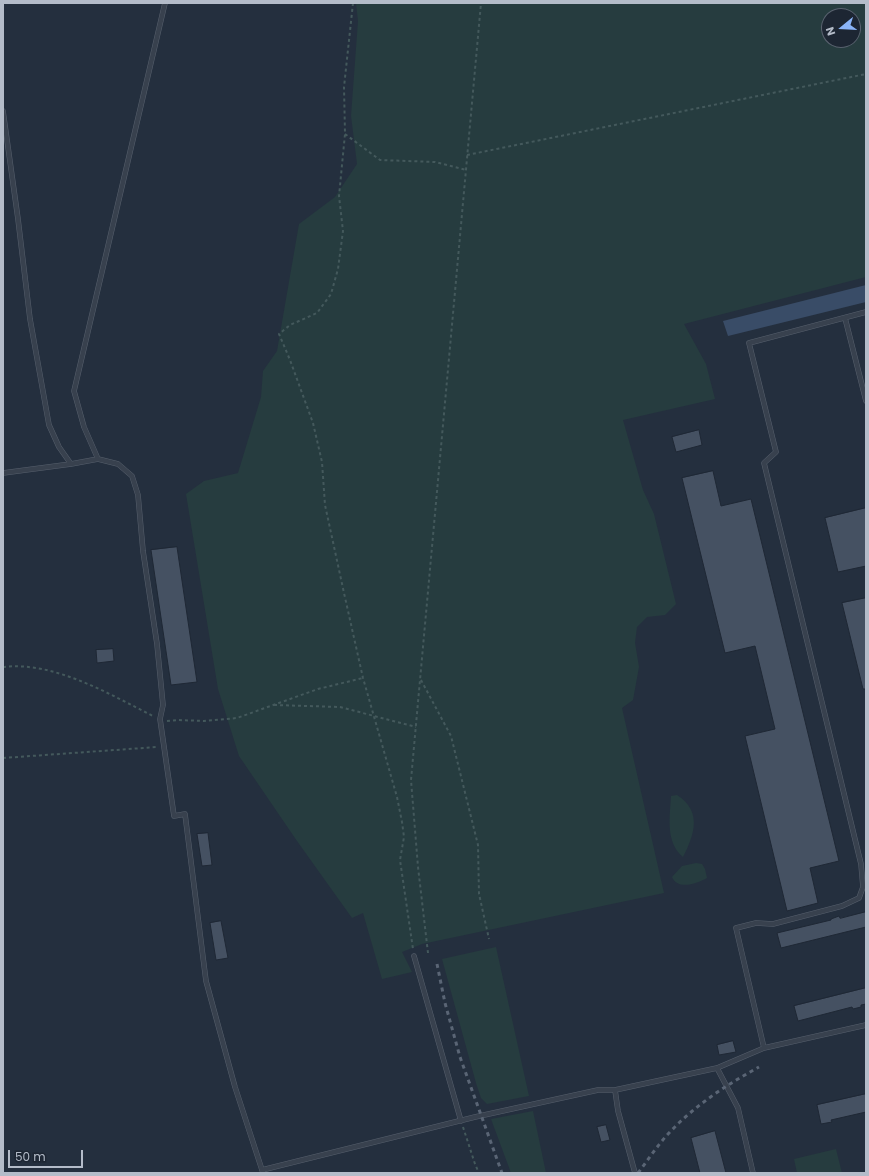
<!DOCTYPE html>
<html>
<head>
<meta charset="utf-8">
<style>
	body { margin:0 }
	#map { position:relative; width:869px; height:1176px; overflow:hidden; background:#242f3e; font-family:Poppins,sans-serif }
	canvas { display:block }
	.frame { position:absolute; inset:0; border:4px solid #b4bcc9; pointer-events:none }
	.north { position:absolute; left:821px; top:8px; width:40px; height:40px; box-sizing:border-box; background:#1d2633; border:1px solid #59626f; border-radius:50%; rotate:252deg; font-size:11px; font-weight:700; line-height:16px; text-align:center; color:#b4bcc9 }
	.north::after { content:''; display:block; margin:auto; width:14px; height:18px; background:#8ab4f8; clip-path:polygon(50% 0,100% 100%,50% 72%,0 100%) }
	.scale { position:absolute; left:8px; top:1150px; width:75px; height:18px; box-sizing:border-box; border:2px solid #b4bcc9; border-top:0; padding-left:5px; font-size:12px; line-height:14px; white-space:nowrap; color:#b4bcc9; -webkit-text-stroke:3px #1d2633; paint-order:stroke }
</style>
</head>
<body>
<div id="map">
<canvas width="869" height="1176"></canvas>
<div class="frame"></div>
<div class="north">N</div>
<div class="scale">50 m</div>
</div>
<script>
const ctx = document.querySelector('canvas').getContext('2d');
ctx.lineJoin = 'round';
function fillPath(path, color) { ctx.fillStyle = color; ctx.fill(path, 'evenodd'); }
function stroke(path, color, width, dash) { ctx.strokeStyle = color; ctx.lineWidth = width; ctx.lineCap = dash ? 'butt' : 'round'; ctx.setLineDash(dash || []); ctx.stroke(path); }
fillPath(new Path2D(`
	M356 3H866V277L684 324 706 364 715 399 623 420 643 490 654 514 676 604 665 615 647 617 637 627 635 643 639 667 633 700 622 708 664 893 422 944 402 952 412 972 382 979 363 913 352 918 297 841 239 756 218 689 186 494 204 481 238 473 261 397 263 371 277 351 299 224 335 197 357 164 351 116 358 21ZM829 16H853V40H829Z
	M677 795C702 811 695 834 683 857 665 842 670 816 671 796Z
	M696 863 702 864 705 869 707 878C698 883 678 891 672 877L682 866Z
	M496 947 529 1096 487 1104 481 1098 476 1083 442 959Z
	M533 1111 546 1173H511L491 1119Z
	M836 1149 842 1173H797L794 1159Z`), '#263c3f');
fillPath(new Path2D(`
	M866 285V302L728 336 723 321Z`), '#394c67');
const building = new Path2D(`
	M699 430 702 445 676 452 672 437Z
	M713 471 721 506 751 499 839 861 810 868 818 903 787 911 745 736 775 729 755 646 725 653 682 478Z
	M866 508V566L838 572 825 518Z
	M177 547 197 682 171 685 151 550Z
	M866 598V689H863L842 603Z
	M113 649 114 661 97 663 96 650Z
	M208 833 212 865 202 866 197 834Z
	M866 912V927L781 948 777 933 831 920V919L839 916 840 918Z
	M221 921 228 958 216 960 210 923Z
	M866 988V1004L861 1005V1007L853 1009 852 1007 798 1021 794 1006Z
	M733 1041 736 1052 719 1055 717 1045Z
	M866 1094V1112L831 1120 832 1122 821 1124 817 1105Z
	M606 1125 610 1140 601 1142 597 1127Z
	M715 1131 726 1173H700L691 1138Z`);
fillPath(building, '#455162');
stroke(building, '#1f2835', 1);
const lane = new Path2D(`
	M3 111 18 219 30 319 49 425 59 447 71 464
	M845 318 866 401
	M98 459 84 427 74 391 165 3
	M3 473 71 464 98 459 118 464 132 476 138 495 143 551 157 644 163 705 160 719 174 816 185 814 206 981 235 1087 263 1173
	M414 956 461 1121
	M764 1048 736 928 756 923 773 924 842 906 859 898 863 887 861 864 764 463 776 452 749 343 866 312
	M717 1068 738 1108 753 1173
	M615 1090 618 1111 635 1173
	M262 1170 475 1117 598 1090H615L717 1068 764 1048 866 1025`);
stroke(lane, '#565f6c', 5.5);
stroke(new Path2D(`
	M353 3 344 87 345 134 339 196 343 231 338 269 331 294 317 313 290 325 279 334 290 360 313 423 322 462 325 505 344 593 363 678 397 797 402 822 404 837 400 860 413 949
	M345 134 380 160 435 162 466 170
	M467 155 866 74
	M3 667C54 661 109 694 153 716
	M421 680 451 736 478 845 479 894 489 939
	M274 705 340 707 416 727
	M167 721 178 720 204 721 237 718 318 689 363 678
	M3 758 157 747
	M428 953 418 867 411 780 481 3
	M463 1127 475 1164 479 1173`), '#44595c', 2, [3, 3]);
stroke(lane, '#38414e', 4.5);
stroke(new Path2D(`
	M437 964 445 1003 460 1057 502 1173
	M638 1173C648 1160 657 1146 668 1134 694 1106 726 1085 759 1067`), '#5a6575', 3, [4, 4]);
</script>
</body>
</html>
